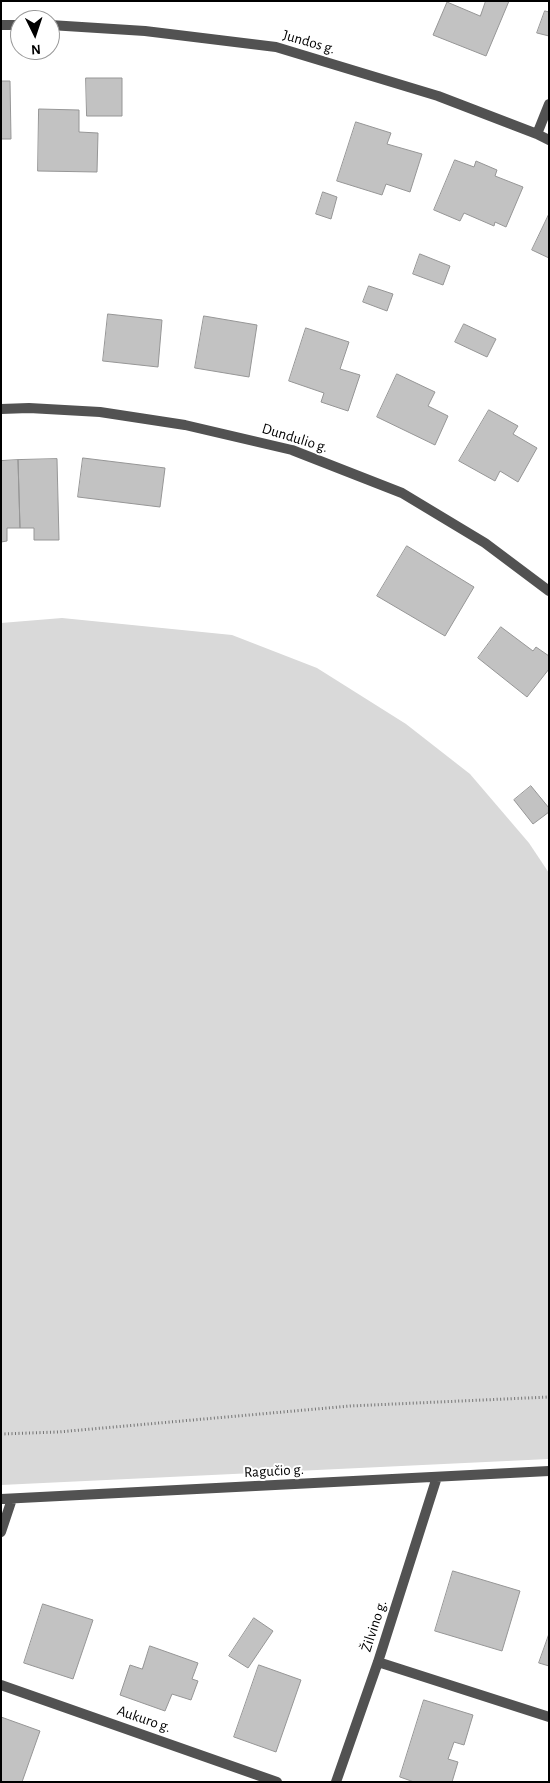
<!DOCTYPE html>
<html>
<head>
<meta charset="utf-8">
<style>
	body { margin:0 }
	#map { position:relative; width:550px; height:1783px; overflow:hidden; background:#fff; font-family:"Alegreya Sans",sans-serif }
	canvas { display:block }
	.frame { position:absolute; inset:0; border:2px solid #000; pointer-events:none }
	.north { position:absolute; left:10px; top:10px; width:50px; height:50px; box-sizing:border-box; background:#fff; border:1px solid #999; border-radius:50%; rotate:176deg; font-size:14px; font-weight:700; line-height:20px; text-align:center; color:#000 }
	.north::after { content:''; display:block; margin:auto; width:18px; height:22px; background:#000; clip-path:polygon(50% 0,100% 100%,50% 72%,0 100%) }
</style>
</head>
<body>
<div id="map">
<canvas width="550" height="1783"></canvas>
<div class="frame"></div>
<div class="north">N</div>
</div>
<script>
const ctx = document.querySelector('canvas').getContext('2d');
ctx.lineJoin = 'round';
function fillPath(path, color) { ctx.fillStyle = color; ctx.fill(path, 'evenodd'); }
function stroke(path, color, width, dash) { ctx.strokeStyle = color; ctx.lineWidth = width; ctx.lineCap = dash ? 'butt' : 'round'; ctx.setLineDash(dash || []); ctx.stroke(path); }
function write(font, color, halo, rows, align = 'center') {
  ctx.font = font + ' "Alegreya Sans",sans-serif'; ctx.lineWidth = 4; ctx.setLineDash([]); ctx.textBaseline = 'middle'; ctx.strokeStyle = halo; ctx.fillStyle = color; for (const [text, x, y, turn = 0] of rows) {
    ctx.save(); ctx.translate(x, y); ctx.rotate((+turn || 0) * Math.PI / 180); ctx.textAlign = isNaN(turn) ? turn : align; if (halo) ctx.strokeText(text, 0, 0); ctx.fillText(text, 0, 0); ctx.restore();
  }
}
fillPath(new Path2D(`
	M62 618 232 635 317 668 406 724 470 774 529 843 549 873V1459L1 1485V623Z`), '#d9d9d9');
const building = new Path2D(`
	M486 1H509L486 56 433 35 447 2 480 16Z
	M545 11 549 12V36L537 33Z
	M86 78H122V116H87Z
	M1 81H10L11 139H1Z
	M39 109 79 110V132L98 133 97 172 38 171Z
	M356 122 391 133 387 144 422 154 410 192 386 184 382 195 337 181Z
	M455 160 474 167 476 161 497 170 495 176 523 187 506 227 495 222 494 226 464 213 460 221 434 210Z
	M323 192 337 197 331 219 316 214Z
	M549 214V258L532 250Z
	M420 254 450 266 443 285 413 274Z
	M369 286 393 294 387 311 363 302Z
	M108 314 162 320 158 367 103 361Z
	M204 316 257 325 249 377 195 368Z
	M464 324 496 339 487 357 455 342Z
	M306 328 349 342 340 369 360 375 348 411 321 402 324 393 289 381Z
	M397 374 435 392 428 406 448 416 435 445 377 417Z
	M489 410 518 426 513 434 537 448 518 482 500 471 495 481 459 461Z
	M83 458 165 468 160 507 78 497Z
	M57 459 59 540H34V528H20L18 460Z
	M18 460 20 528H7V541L1 542V461Z
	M407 546 474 587 445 636 377 596Z
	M501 627 533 651 536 647 549 656V669L527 697 478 658Z
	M531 786 549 808V812L533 824 514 800Z
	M453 1571 520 1591 502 1651 435 1631Z
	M43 1604 93 1620 73 1679 24 1663Z
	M254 1618 273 1631 248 1668 229 1656Z
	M549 1634V1666L539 1663Z
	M150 1646 198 1663 192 1679 198 1681 191 1700 172 1694 165 1711 120 1695 130 1665 142 1669Z
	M259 1665 301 1680 276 1752 234 1737Z
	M424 1700 473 1715 464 1745 454 1742 448 1759 458 1762 452 1782H414L400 1777Z
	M1 1717 40 1731 22 1782H1Z`);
fillPath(building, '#c2c2c2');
stroke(building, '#969696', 1);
stroke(new Path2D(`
	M1 1434 58 1432 350 1406 549 1397`), '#747474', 3, [1, 2.5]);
stroke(new Path2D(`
	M1 25H20
	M50 25 145 31 276 47 438 96 537 134 549 140
	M537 134 549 104
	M1 409 29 408 100 412 185 425 292 450 402 493 485 543 549 591
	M1 1499 549 1471
	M1 1532 12 1499
	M378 1662 549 1717
	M1 1685 277 1782
	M336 1782 378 1662 437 1477`), '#525252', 10);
write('15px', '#000', '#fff', [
	["Jundos g.",309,42,16],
	["Dundulio g.",295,438,17],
	["Ragučio g.",274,1471,-3],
	["Žilvino g.",374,1626,-72],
	["Aukuro g.",144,1719,19]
]);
</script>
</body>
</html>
